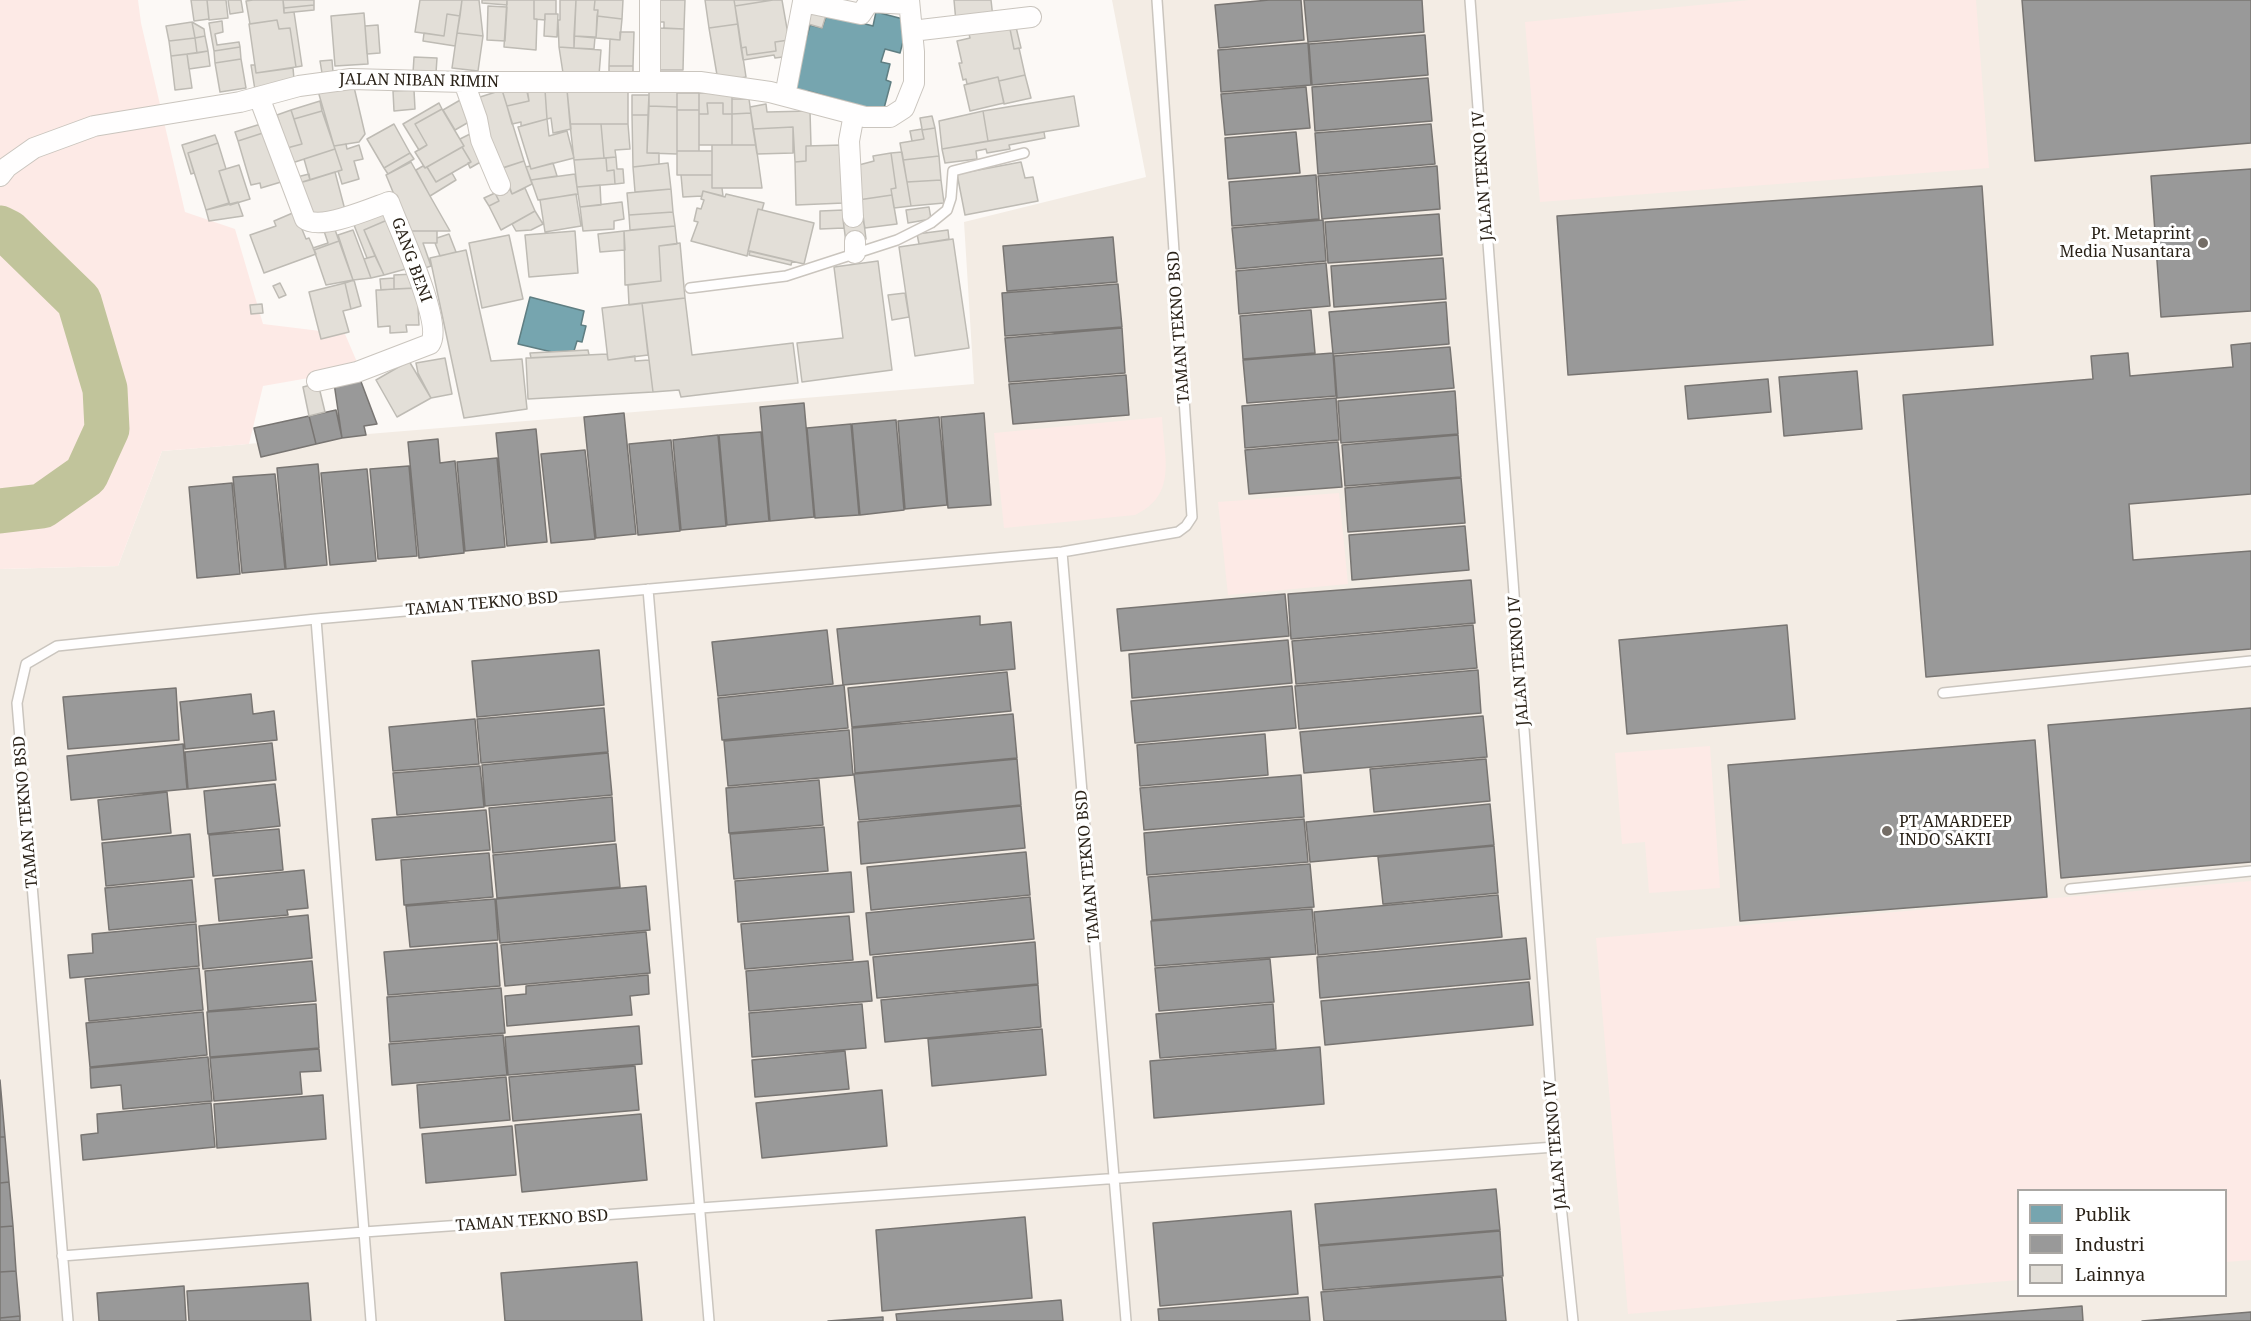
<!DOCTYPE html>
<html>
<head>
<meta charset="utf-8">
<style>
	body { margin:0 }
	#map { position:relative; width:2251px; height:1321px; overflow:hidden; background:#fcf9f6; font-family:"Noto Serif",serif }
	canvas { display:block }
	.legend { position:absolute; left:2017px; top:1189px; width:210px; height:108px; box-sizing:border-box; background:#fff; border:2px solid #aaa7a3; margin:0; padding:8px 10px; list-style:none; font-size:18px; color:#2a2218 }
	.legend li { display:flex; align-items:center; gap:12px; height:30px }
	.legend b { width:30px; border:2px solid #aaa7a3 }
</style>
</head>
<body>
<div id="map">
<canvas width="2251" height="1321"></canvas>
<ul class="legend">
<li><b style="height:16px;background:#76a5af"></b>Publik</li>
<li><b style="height:16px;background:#999"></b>Industri</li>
<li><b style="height:16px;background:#e3dfd8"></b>Lainnya</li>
</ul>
</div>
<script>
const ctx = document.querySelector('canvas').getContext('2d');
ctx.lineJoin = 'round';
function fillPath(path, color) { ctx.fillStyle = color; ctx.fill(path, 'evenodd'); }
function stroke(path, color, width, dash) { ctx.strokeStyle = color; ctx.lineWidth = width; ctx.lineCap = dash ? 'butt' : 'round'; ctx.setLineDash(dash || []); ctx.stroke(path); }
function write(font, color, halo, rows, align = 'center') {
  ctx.font = font + ' "Noto Serif",serif'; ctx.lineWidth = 6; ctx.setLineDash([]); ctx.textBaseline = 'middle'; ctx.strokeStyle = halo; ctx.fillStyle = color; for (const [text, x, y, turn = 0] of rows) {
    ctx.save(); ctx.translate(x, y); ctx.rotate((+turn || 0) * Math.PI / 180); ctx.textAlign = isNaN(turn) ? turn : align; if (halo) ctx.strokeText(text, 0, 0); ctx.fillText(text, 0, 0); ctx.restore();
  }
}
fillPath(new Path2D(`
	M1112 0H2251V1321H0V569L118 566 162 451 974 384 964 222 1146 177ZM2018 1190H2226V1296H2018Z`), '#f3ece4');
fillPath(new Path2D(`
	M0 0H138L141 23 185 212 235 229 263 324 345 334 360 369 263 386 249 444 162 451 118 566 0 569Z
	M1750 0H1976L1989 168 1540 202 1525 22Z
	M1162 417C1164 457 1178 495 1135 515L1004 528 994 433Z
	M1339 493 1348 584 1228 595 1218 502Z
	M1710 746 1720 888 1649 893 1645 842 1622 844 1615 753Z
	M2251 881V1260L2226 1262V1190H2018V1280L1628 1314 1596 938Z`), '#fdeae6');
const public = new Path2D(`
	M876 12 903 19 905 34 900 53 885 49 881 62 890 64 886 80 891 82 883 112 808 91 806 96 792 92 810 25 822 28 827 14 873 26Z
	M530 297 584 311 581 325 586 326 582 342 577 341 574 351 552 352 518 344Z`);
fillPath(public, '#76a5af');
stroke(public, '#5f7e82', 1.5);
const industry = new Path2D(`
	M1269 0H1301L1304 40 1219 48 1215 5Z
	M1304 0H1422L1424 32 1308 42Z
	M2022 0H2251V143L2035 161Z
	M1425 35 1428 75 1312 85 1309 44Z
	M1308 43 1311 85 1221 92 1218 50Z
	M1428 78 1432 121 1315 131 1312 87Z
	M1306 87 1310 128 1225 135 1221 94Z
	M1431 124 1435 164 1318 174 1315 133Z
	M1296 132 1300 173 1228 179 1225 138Z
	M1437 166 1440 209 1322 219 1318 176Z
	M2251 169V311L2161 317 2151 176Z
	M1316 175 1319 219 1232 226 1229 182Z
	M1982 186 1993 345 1568 375 1557 216Z
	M1439 214 1442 255 1328 263 1325 222Z
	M1323 220 1326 261 1236 269 1232 228Z
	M1113 237 1117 282 1007 291 1003 246Z
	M1443 258 1446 299 1334 307 1331 266Z
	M1326 263 1330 306 1239 314 1236 271Z
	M1118 284 1122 327 1005 336 1002 293Z
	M1446 302 1449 344 1333 354 1329 312Z
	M1311 310 1315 353 1243 359 1240 316Z
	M1122 328 1125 373 1009 382 1005 338Z
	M2251 343V494L2129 504 2133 560 2251 551V649L1926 677 1903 395 2093 379 2091 356 2128 353 2130 376 2233 367 2231 345Z
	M1450 347 1454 388 1337 398 1334 356Z
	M1333 353 1336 396 1247 403 1243 360Z
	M1857 371 1862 429 1784 436 1779 377Z
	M1126 375 1129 415 1013 424 1009 384Z
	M360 379 377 424 364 426 366 435 342 438 334 383Z
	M1768 379 1771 412 1688 419 1685 386Z
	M1455 391 1458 434 1341 443 1338 401Z
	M1336 398 1339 440 1245 448 1242 406Z
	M804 403 814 517 770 521 760 407Z
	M336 410 342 438 316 444 309 416Z
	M624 413 636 534 596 538 584 417Z
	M984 413 991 505 948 508 941 417Z
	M309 416 316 444 261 457 254 428Z
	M939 417 947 505 905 509 898 421Z
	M896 420 904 510 860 515 852 424Z
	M851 424 859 515 815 518 807 428Z
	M536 429 547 542 507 546 496 433Z
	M761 432 769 521 727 525 719 435Z
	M718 435 726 526 681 530 673 440Z
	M1458 435 1461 477 1345 486 1342 445Z
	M438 439 440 463 455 461 464 553 419 558 408 442Z
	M671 440 680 531 638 535 629 444Z
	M1338 442 1342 487 1249 494 1245 450Z
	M585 450 595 539 551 543 541 454Z
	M497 458 505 547 465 551 457 462Z
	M318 464 327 565 286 569 277 468Z
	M409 466 417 556 378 559 370 469Z
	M367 469 376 561 330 565 321 473Z
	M275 474 285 569 242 573 233 477Z
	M1461 478 1465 523 1348 532 1345 488Z
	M232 483 240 574 197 578 189 487Z
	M1465 526 1469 570 1352 580 1349 535Z
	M1471 580 1475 623 1291 639 1288 594Z
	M1285 594 1289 636 1121 651 1117 609Z
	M980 616V625L1011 622 1015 669 843 685 837 629Z
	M1473 625 1477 668 1296 684 1292 641Z
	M1787 625 1795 719 1627 734 1619 640Z
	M827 630 833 684 718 696 712 642Z
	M1288 640 1292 683 1132 698 1129 654Z
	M599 650 604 705 477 717 472 661Z
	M1478 670 1481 713 1299 729 1295 686Z
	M1007 672 1011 711 852 727 848 688Z
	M844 685 848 728 722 740 718 698Z
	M1292 686 1296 728 1135 743 1131 701Z
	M176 688 179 740 68 749 63 697Z
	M251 694 253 714 274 711 277 740 185 749 180 702Z
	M604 708 608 752 481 763 477 719Z
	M2251 708V862L2061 878 2048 725Z
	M1013 714 1017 758 855 773 852 728Z
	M1483 716 1487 757 1304 773 1300 732Z
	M475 719 479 764 393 771 389 727Z
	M849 730 853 775 728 786 724 741Z
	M1265 734 1268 775 1140 786 1137 745Z
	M2035 740 2047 897 1740 921 1728 765Z
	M272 743 276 780 188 789 185 752Z
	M183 744 187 789 71 800 67 756Z
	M608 753 612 795 485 806 482 765Z
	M1017 759 1021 805 859 820 854 774Z
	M1486 759 1490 801 1374 812 1370 769Z
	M480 766 484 807 397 815 393 773Z
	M1301 775 1304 817 1144 830 1140 788Z
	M819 780 823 825 729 833 726 788Z
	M275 784 280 826 208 834 204 791Z
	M167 792 171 833 102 840 98 800Z
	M612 797 615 841 493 853 489 808Z
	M1490 804 1494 845 1310 862 1306 822Z
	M1021 806 1025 848 861 864 858 822Z
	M486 810 490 850 376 860 372 819Z
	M1304 819 1308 862 1147 875 1144 833Z
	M824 827 828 871 734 879 730 834Z
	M279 829 283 870 213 876 209 835Z
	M190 834 194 877 106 886 102 843Z
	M616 844 620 887 497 898 493 855Z
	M1494 846 1498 893 1383 904 1378 857Z
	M1026 852 1030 895 871 910 867 867Z
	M489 853 493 897 404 905 401 860Z
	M1310 864 1314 907 1152 920 1148 877Z
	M304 870 308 908 287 910 288 915 219 921 215 879Z
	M851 872 854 912 738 922 735 881Z
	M192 880 196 922 109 930 105 888Z
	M646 886 650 930 500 943 496 899Z
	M1498 895 1502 937 1318 955 1314 912Z
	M1030 897 1034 939 870 955 866 913Z
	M495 899 498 940 410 947 406 906Z
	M1312 909 1316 954 1155 966 1151 921Z
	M308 915 312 958 203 969 199 926Z
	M849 916 853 960 745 969 741 924Z
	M196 924 199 966 70 978 68 955 93 953 92 934Z
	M646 932 650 973 505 986 501 945Z
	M1526 938 1530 979 1320 998 1317 957Z
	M1035 942 1038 984 877 998 873 957Z
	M497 943 500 986 388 995 384 952Z
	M1270 959 1274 1002 1159 1011 1155 968Z
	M312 961 316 1001 208 1011 205 971Z
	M868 961 872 1001 749 1011 746 971Z
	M199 968 203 1010 89 1021 85 979Z
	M648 975 649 994 630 996 632 1015 507 1026 505 996 526 994V986Z
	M1529 982 1533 1025 1325 1045 1321 1001Z
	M1038 985 1041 1027 885 1042 881 1000Z
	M501 988 505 1033 390 1042 387 997Z
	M316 1004 319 1048 210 1057 207 1012Z
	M862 1004 866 1048 752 1057 749 1013Z
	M1273 1004 1276 1049 1160 1058 1156 1014Z
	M203 1012 207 1055 90 1067 86 1023Z
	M639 1026 642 1064 508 1075 505 1037Z
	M1042 1029 1046 1075 932 1086 928 1039Z
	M503 1035 507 1075 392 1085 389 1044Z
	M1320 1047 1324 1104 1154 1118 1150 1061Z
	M319 1049 321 1071 300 1072 302 1094 214 1101 210 1058Z
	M845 1051 849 1089 755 1097 752 1060Z
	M208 1057 212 1101 123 1109 121 1085 91 1088 90 1068Z
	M635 1066 639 1110 513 1121 509 1077Z
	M506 1077 510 1120 420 1128 417 1085Z
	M0 1080 5 1137H0Z
	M882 1090 887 1146 762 1158 756 1103Z
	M323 1095 326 1139 217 1148 214 1104Z
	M211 1103 215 1147 83 1160 81 1135 98 1133 97 1114Z
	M641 1114 647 1180 522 1192 515 1125Z
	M512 1126 516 1175 426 1183 422 1134Z
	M0 1137H5L9 1182 0 1183Z
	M9 1182 13 1226 0 1227V1183Z
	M1496 1189 1500 1230 1319 1245 1315 1204Z
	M1291 1211 1298 1294 1160 1306 1153 1223Z
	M1025 1217 1032 1298 882 1311 876 1230Z
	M13 1226 16 1271 0 1272V1227Z
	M1500 1231 1503 1276 1323 1290 1319 1246Z
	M637 1262 642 1321H505L501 1273Z
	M16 1271 20 1316 0 1318V1272Z
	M1502 1277 1506 1321H1324L1321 1292Z
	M308 1283 311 1321H189L187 1291Z
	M184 1286 186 1321H99L97 1293Z
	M1308 1297 1310 1321H1159L1158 1309Z
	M1061 1300 1063 1321H897L896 1314Z
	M2082 1306 2083 1321H1897Z
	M2251 1312V1321H2142Z
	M20 1316V1321H0V1318Z
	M883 1317V1321H828Z`);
fillPath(industry, '#999');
stroke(industry, '#787572', 1.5);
stroke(new Path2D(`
	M0 228 8 232 79 301 105 389 107 429 86 475 42 506 0 511`), '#c1c49b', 45);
const building = new Path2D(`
	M191 0H207L209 19 194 21Z
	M207 0H226L228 18 209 20Z
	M228 0H241L243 12 230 14Z
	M253 0H283L284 13 294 12 302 66 296 67 290 28 279 29 277 20 250 24 246 1Z
	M283 0H314V5L284 8Z
	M420 0H462L460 16 447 14 444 36 415 32Z
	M462 0H479L483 36 457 33Z
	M482 0H507V5L482 3Z
	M507 0H534V19H537L536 50 504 47Z
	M534 0H556V14H545V20L534 19Z
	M560 0H576L574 48 559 47 558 20H560Z
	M576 0H595L594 10H598L596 38 574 36Z
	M595 0H623L622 19 597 16 598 10H594Z
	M655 0H685L684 29 664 28V22H655Z
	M705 0H734L738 24 709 28Z
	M734 0H773L735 6Z
	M773 0H782L789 40 775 42 776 51 747 55 746 47 741 48 735 6Z
	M954 0H991L993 18 956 22Z
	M314 5V10L284 13V8Z
	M488 6 507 7 505 41 487 40Z
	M810 7 827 12 822 28 805 23Z
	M364 13 368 64 335 66 331 16Z
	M447 14 460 16 455 46 423 41 424 33 444 36Z
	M545 14H558L557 37 544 36Z
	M597 16 622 19 620 40 596 38Z
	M277 20 279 29 290 28 296 67 256 73 249 24Z
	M222 21 223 32 215 34 217 45 239 42 240 47 214 51 209 23Z
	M192 22 195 38 169 41 166 26Z
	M192 22 204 29 205 36 195 38Z
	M738 24 746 77 720 82 717 75 709 28Z
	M378 25 380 53 367 54 365 26Z
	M1016 27 1021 48 1014 49 1010 29Z
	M656 28 684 29 683 70H655Z
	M1010 29 1014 49 1019 48 1025 75 999 81 998 77 967 84 966 79 963 80 959 63H962L957 41 970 38 969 34Z
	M620 32H634L633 66H609L610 39 620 40Z
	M457 33 483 36 478 71 452 68Z
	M205 36 208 51 197 53 195 38Z
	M574 36 595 37 594 49 574 48Z
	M195 38 197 53 171 56 169 41Z
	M789 40 791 56 775 58 774 55 743 60 741 48 746 47 747 55 776 51 775 42Z
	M240 47 241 59 215 63 214 51Z
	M559 47 601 50 599 75 563 73Z
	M208 51 210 66 189 69 187 54Z
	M187 54 192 88 175 90 171 56Z
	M414 57 437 58 436 73H413Z
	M241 59 246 88 220 92 215 63Z
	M332 60 333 72 322 73 320 61Z
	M251 65H255L256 73 293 68 294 79 255 90Z
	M609 66H633V73L609 72Z
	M1025 75 1031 98 1004 104 999 81Z
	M998 77 1004 103 970 111 964 85Z
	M354 87 365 134 359 142 334 146 318 91Z
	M526 87 529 101 507 106 502 90Z
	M527 88 545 90 547 119 521 126V122L512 124 507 106 529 101Z
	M649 88 677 89V107L649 106Z
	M414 90 415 109 394 111 393 91Z
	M502 90 524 161 499 169 477 98Z
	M545 90H567L571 129 553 133 551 118 547 119Z
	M567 90H628V124H570Z
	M677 93H699V110H677Z
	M699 93H732V114H723V103H707L708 114H699Z
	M632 95H649L648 115H632Z
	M1074 96 1079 126 988 141 983 111Z
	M462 99 474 119 455 130 443 110Z
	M732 99H749L751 113 732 114Z
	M320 101 322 111 294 119 291 110Z
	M439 103 442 109 415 124 427 145 419 150 403 124Z
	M707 103H723V114H732V145H699V114H708Z
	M766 104 767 112 810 111 811 146H806V161L795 162 793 127 753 129 750 107Z
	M649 106 677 107V154L647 153Z
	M442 109 464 146 425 168 415 152 427 145 415 124Z
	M291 110 302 144 287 148 277 115Z
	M677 110H699V151H677Z
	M322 111 335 149 292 163 287 148 302 144 294 119Z
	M983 111 988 141 942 149 939 121Z
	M751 113 756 145H732V114Z
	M632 115H648L647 153H659V164L633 167Z
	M932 116 935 128 922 130 924 139 912 141 910 131 922 129 920 118Z
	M547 119 549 136 567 131 574 158 531 169 518 127Z
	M264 123 266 132 238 141 235 132Z
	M394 124 410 153 384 168 367 139Z
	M570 124H601L604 158 574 160Z
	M601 124H628L630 149 615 150 616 157 604 158Z
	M793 127V153L757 154 753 129Z
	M935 128 939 156 903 160 900 143 924 139 922 130Z
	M266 132 281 182 261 188 260 183 251 185 238 141Z
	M1044 132 1045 138 1009 145 1010 149 987 153 986 149 976 151 977 159 945 163 942 149Z
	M470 134 484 160 470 168 468 163 471 162 462 147 464 146 460 139Z
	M215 135 218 143 188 153 194 173 191 174 182 145Z
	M218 143 226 169 219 171 229 203 206 210 188 153Z
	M346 144 347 149 359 145 363 159 354 161 359 179 342 184 338 171 342 170 334 146Z
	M712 145H756L762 188H712Z
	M842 145 844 203 796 205 795 162 806 161V146Z
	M462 147 471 162 436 182 427 167Z
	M335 149 342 170 310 180 304 159Z
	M677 151H712V175H677Z
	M902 152 911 206 894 208 891 189 896 188 891 153Z
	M410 153 414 159 388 174 384 168Z
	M891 153 896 188 891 189 892 195 858 200 855 166 874 161 873 156Z
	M939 156 941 180 907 182 903 160Z
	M616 157 617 169H623L624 183 615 184 614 170 607 171 606 158Z
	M606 158 607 171 614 170 615 184 577 187 574 160Z
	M524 161 532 184 512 194 503 168Z
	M411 162 430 196 450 231H409L386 175Z
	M1021 162 1025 178 1033 177 1038 201 965 215 957 174Z
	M553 163 557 176 531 180 526 167 530 166 531 169Z
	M668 163 671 189 635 192 633 167Z
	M239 165 250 199 230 205 219 171Z
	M423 166 425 168 427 167 436 182 452 173 456 180 430 196 416 170Z
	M335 172 345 210 318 217 306 211 299 183Z
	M309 174 310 180 299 183 297 177Z
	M575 174 578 194 538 200 531 180Z
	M681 175H712V188H722L723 196 703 191 702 196 683 197Z
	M941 180 944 203 911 206 907 182Z
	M600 185 601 205 580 207 577 187Z
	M508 186 512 194 525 188 535 211 501 230 489 206 499 201 495 193Z
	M671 189 673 212 629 215 627 193Z
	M703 191 725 197 726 194 764 203 762 210 758 209 747 256 691 241 698 222 694 221 697 208 701 209 704 200 701 199Z
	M495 193 499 201 489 206 484 198Z
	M576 194 581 226 545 232 540 200Z
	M892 195 897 224 865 228 858 200Z
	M238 202 243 216 209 221 206 210Z
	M622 202 624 219 614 221V229L583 231 580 207Z
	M929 207 931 219 908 223 906 210Z
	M758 209 814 223 804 264 748 251Z
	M844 210 843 219 844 228 820 229V211Z
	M389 211 392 218 364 230 375 256 367 258 354 225Z
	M535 211 543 224 531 230 516 231 512 224Z
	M295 212 306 239 309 238 316 254 264 273 250 235 276 226 274 221Z
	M673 212 675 226 630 230 629 215Z
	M863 215 866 239 846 243 843 219Z
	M392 218 413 267 384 275 364 230Z
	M333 224 339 241 314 250 313 248 328 243 322 225Z
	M675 226 677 244 659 246 661 281 625 285 624 231Z
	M353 230 364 259 371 278 353 280 338 235Z
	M948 230 949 239 919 244 917 234Z
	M409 231H437V243H423L431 266 422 269Z
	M575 231 578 273 529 277 525 235Z
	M624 231 625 250 600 252 598 234Z
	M449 234 456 252 440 256 435 243H437V238Z
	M509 235 523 299 482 308 469 243Z
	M953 239 969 348 915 356 899 247Z
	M339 241 353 280 326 285 314 250Z
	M680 243 685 298 629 305 628 285 661 281 659 246Z
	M466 250 491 361 522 359 527 409 464 418 430 258Z
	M750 251 792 261 791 265 749 255Z
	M375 256 384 275 371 278 364 259Z
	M878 261 892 370 802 382 797 343 843 338 834 267Z
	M414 274 415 288 394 289V275Z
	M394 278V289L381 290 380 279Z
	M354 280 361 306 351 309 345 283Z
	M280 283 286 295 279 298 273 286Z
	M345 283 351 309 343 311 349 332 321 339 309 292Z
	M417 288 419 325H406L407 332 390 333V326L378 327 376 290Z
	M905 293 909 317 892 320 888 295Z
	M685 298 692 355 793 343 798 383 681 397 679 390 653 392 642 303Z
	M642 303 648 355 608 360 602 308Z
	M262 304 263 313 251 314 250 305Z
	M588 350 589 355 531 358 530 353Z
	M607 354 608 360 635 356V361L649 360 653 392 528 399 526 358Z
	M445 358 452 394 431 398 418 373 416 363Z
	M409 361 431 398 397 417 376 380Z
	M318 383 325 412 309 416 303 387Z`);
fillPath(building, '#e3dfd8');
stroke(building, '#bebbb4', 1.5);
const service = new Path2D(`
	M1470 0 1555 1147 1573 1321
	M690 288 786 276 897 240 931 223 947 210 951 198 953 171 1024 153
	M1062 552 1126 1321
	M648 589 709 1321
	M316 619 371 1321
	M1943 693 2251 661
	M2070 889 2251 871
	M62 1256 364 1232 1555 1147
	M68 1321 17 703 26 664 57 646 316 619 1062 552 1178 532 1186 526 1192 517 1157 0`);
const minor = new Path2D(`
	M912 31 1031 17
	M464 82 477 119 481 140 500 185
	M650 82V0
	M785 96 803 2 861 14 869 2 909 4
	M259 97 305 219C320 231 372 208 389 202 398 227 444 324 430 344L357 372 317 381
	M0 176 7 167 34 148 94 126 240 102 299 86 351 79 464 82H700L770 92 865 117H890L904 108 914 83V52L909 0
	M853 217 849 141 854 114
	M855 241V253`);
stroke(service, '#cac5be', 12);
stroke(minor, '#cac5be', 22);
stroke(service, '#fffefe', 9);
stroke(minor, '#fffefe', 20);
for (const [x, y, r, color] of [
	[2203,243,6,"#746d66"],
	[1887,831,6,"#746d66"]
]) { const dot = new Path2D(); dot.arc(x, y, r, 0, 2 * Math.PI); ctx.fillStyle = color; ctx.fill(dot); stroke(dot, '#fff', 2); }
write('16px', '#2a2218', '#fff', [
	["JALAN NIBAN RIMIN",419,81,1],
	["JALAN TEKNO IV",1483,176,-94],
	["GANG BENI",411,260,70],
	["TAMAN TEKNO BSD",1179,327,-94],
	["TAMAN TEKNO BSD",482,604,-5],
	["JALAN TEKNO IV",1519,661,-94],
	["TAMAN TEKNO BSD",26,812,-95],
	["TAMAN TEKNO BSD",1088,866,-95],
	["JALAN TEKNO IV",1556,1145,-95],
	["TAMAN TEKNO BSD",532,1221,-4]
]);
write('16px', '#2a2218', '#fff', [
	["Pt. Metaprint",2191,234],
	["Media Nusantara",2191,252],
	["PT AMARDEEP",1899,822,"left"],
	["INDO SAKTI",1899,840,"left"]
], 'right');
</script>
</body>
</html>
